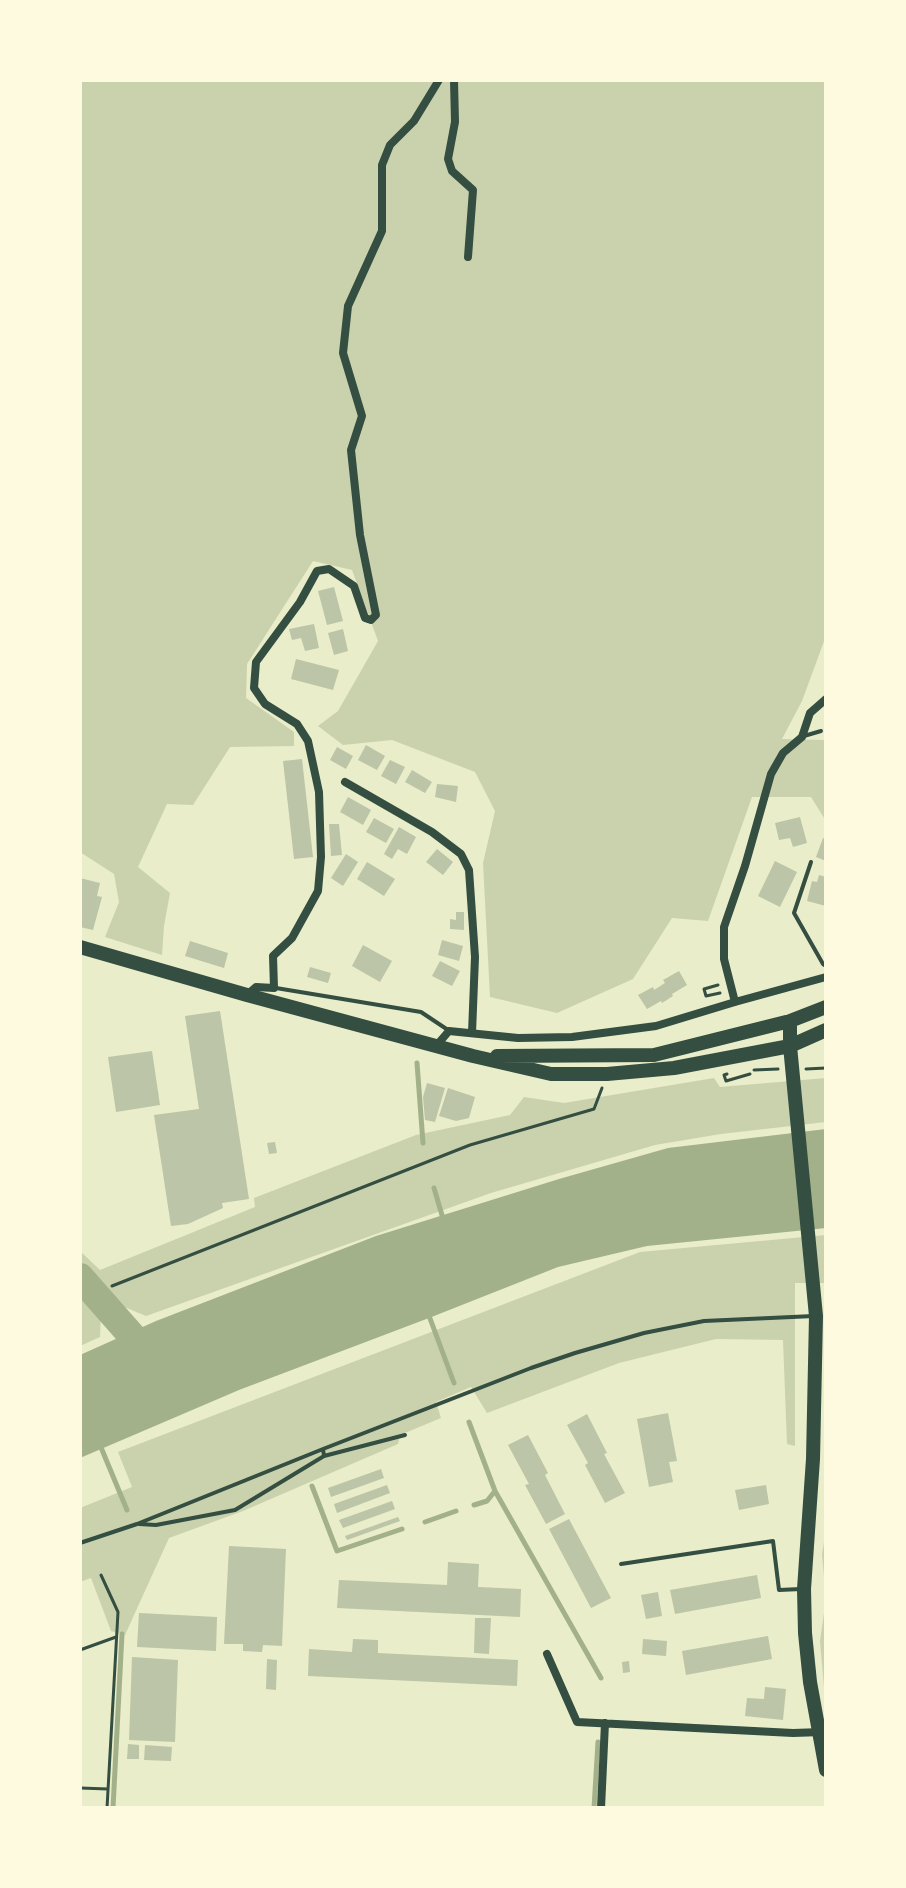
<!DOCTYPE html>
<html>
<head>
<meta charset="utf-8">
<style>
	body { margin:0 }
	#map { position:relative; width:906px; height:1888px; overflow:hidden; background:#e9edc9; font-family:Montserrat,sans-serif }
	canvas { display:block }
	.frame { position:absolute; inset:0; border:82px solid #fefae0; pointer-events:none }
</style>
</head>
<body>
<div id="map">
<canvas width="906" height="1888"></canvas>
<div class="frame"></div>
</div>
<script>
const ctx = document.querySelector('canvas').getContext('2d');
ctx.lineJoin = 'round';
function fillPath(path, color) { ctx.fillStyle = color; ctx.fill(path, 'evenodd'); }
function stroke(path, color, width, dash) { ctx.strokeStyle = color; ctx.lineWidth = width; ctx.lineCap = dash ? 'butt' : 'round'; ctx.setLineDash(dash || []); ctx.stroke(path); }
fillPath(new Path2D(`
	M80 80H826V636L802 701 782 739 824 740 826 743V821L811 797H752L708 921 672 918 633 979 557 1013 490 997 483 863 495 811 475 772 392 740 343 745 318 726 338 711 378 641 352 570 313 561 247 664 246 698 294 732V746L230 747 193 805 167 804 138 867 170 893 164 926 162 955 105 937 119 902 114 874 80 852Z
	M714 1078 720 1087 826 1078V1122L721 1134 655 1145 491 1193 146 1316 122 1306 80 1261V1251L100 1270 255 1207 254 1198 416 1135 510 1115 524 1097 564 1103Z
	M826 1235V1283H795V1446L787 1444 783 1340 716 1339 619 1363 487 1413 471 1387 436 1402 441 1418 400 1435 398 1444 243 1511 169 1538 125 1635 111 1631 91 1578 80 1582V1508L132 1487 118 1452 640 1252Z
	M80 1290 101 1312 100 1337 80 1346Z
	M826 1530V1710L820 1641 826 1599 822 1554Z`), '#cad2ad');
fillPath(new Path2D(`
	M826 1129V1228L647 1246 558 1267 429 1318 239 1390 80 1458V1355L156 1321 376 1236 559 1179 668 1148Z`), '#a3b18a');
stroke(new Path2D(`
	M417 1063 423 1143
	M434 1188 444 1222
	M428 1313 454 1383
	M469 1422 495 1491 601 1678
	M100 1445 127 1510
	M312 1486 337 1551 402 1529
	M474 1505 487 1501 495 1491
	M425 1522 456 1511
	M113 1808 122 1634
	M594 1808 598 1742`), '#a3b18a', 5);
stroke(new Path2D(`
	M80 1277 154 1361`), '#a3b18a', 28);
fillPath(new Path2D(`
	M334 587 343 621 327 625 318 591Z
	M314 624 319 648 305 651 301 638 292 640 289 629Z
	M343 629 348 651 334 655 328 633Z
	M296 659 339 670 333 690 291 679Z
	M366 745 385 756 377 770 358 760Z
	M337 747 353 756 346 769 330 760Z
	M302 759 313 857 294 859 283 761Z
	M390 760 405 767 396 784 381 776Z
	M412 770 432 782 425 793 405 782Z
	M437 784 458 786 456 802 435 797Z
	M348 797 371 810 363 825 340 812Z
	M800 817 807 843 793 847 790 838 779 840 775 823Z
	M374 818 394 829 386 843 366 832Z
	M329 824H339L342 855 331 856Z
	M399 827 416 837 407 854 398 849 392 859 384 854Z
	M823 838 826 839V861L816 857Z
	M437 849 453 862 443 875 426 862Z
	M346 854 358 862 343 886 331 878Z
	M775 861 797 872 780 907 758 896Z
	M367 862 395 879 384 896 357 879Z
	M819 875 826 877V906L807 901 812 881 817 882Z
	M80 878 100 883 97 896 102 897 93 930 80 927Z
	M456 912H464V930L450 929V919L456 920Z
	M442 940 463 946 459 961 438 955Z
	M190 941 228 953 224 968 185 956Z
	M363 945 392 961 380 982 352 966Z
	M440 961 460 971 452 986 432 976Z
	M310 967 331 973 328 983 307 977Z
	M679 971 687 985 672 994 673 996 662 1003 661 1001 647 1009 638 995 653 987 654 990 665 983 663 980Z
	M220 1011 249 1199 222 1203 223 1208 188 1224 171 1226 154 1115 199 1109 185 1016Z
	M152 1051 160 1105 116 1112 108 1057Z
	M427 1083 445 1088 435 1122 425 1120 423 1097Z
	M448 1088 475 1097 469 1118 456 1121 439 1116Z
	M275 1142 277 1153 269 1154 267 1143Z
	M668 1413 677 1461 669 1462 673 1482 649 1487 637 1419Z
	M587 1414 607 1453 604 1454 625 1493 605 1503 585 1465 588 1463 567 1425Z
	M528 1435 548 1473 545 1475 565 1514 546 1524 525 1485 529 1484 508 1445Z
	M381 1469 384 1478 331 1497 328 1488Z
	M387 1485 390 1493 337 1513 334 1504Z
	M766 1485 769 1504 739 1510 735 1490Z
	M392 1501 395 1509 343 1528 339 1520Z
	M398 1517 400 1521 347 1540 345 1536Z
	M569 1519 611 1598 591 1608 549 1529Z
	M229 1546 286 1549 282 1646 263 1645 262 1652 243 1651V1644H224Z
	M448 1562 479 1564 478 1587 521 1589 520 1617 337 1608 339 1580 447 1585Z
	M757 1575 761 1598 675 1614 670 1590Z
	M658 1592 662 1616 646 1619 641 1595Z
	M139 1613 217 1617 216 1651 137 1647Z
	M475 1618H491L489 1654 474 1653Z
	M768 1636 772 1659 686 1675 682 1651Z
	M353 1639 378 1640V1653L518 1660 517 1686 308 1676 309 1649 352 1652Z
	M643 1639 667 1641 666 1656 642 1654Z
	M132 1657 178 1660 175 1742 129 1740Z
	M267 1659 277 1660 276 1690 266 1689Z
	M629 1661 630 1672 623 1673 622 1662Z
	M765 1687 786 1689 783 1720 745 1716 747 1698 764 1699Z
	M128 1744 139 1745V1759H127Z
	M145 1745 172 1747 171 1761 144 1760Z`), '#bcc5a7');
stroke(new Path2D(`
	M718 985 704 989 706 996 720 993
	M806 1069 826 1068
	M754 1070 778 1069
	M727 1074 724 1075 726 1081 750 1074
	M112 1286 470 1145 594 1109 602 1088
	M101 1575 118 1612 107 1808
	M80 1650 116 1637
	M80 1788 108 1789`), '#344e41', 3);
stroke(new Path2D(`
	M804 736 821 731
	M811 862 794 913 823 964 826 966
	M276 988 421 1012 448 1030
	M323 1449 324 1456 405 1435
	M139 1524 156 1525 235 1510 324 1456
	M80 1543 137 1524 323 1449 531 1368 575 1353 644 1333 704 1321 814 1316
	M621 1564 773 1541 779 1590 801 1589`), '#344e41', 4);
stroke(new Path2D(`
	M454 80 455 122 448 159 452 171 473 190 468 257
	M345 782 432 832 461 854 469 870 475 957 472 1033
	M248 994 256 987 274 988 273 956 292 938 318 891 321 857 319 792 308 741 297 724 265 704 254 688 256 662 300 602 317 571 329 569 354 586 365 618 371 620 376 615 360 535 351 450 362 416 343 353 348 306 382 231V165L390 145 414 121 439 80
	M735 1002 724 959V927L745 866 771 774 783 753 802 737 810 713 826 699
	M436 1046 449 1031 518 1038 572 1037 656 1026 735 1002 826 977
	M547 1654 577 1722 793 1733 822 1732
	M601 1808 605 1723`), '#344e41', 8);
stroke(new Path2D(`
	M80 947 247 995 473 1056 551 1074H607L674 1068 790 1046 826 1030
	M790 1021V1046L816 1316 813 1459 804 1589 805 1633 810 1682 826 1770
	M497 1056 654 1055 790 1021 826 1007`), '#344e41', 14);
</script>
</body>
</html>
